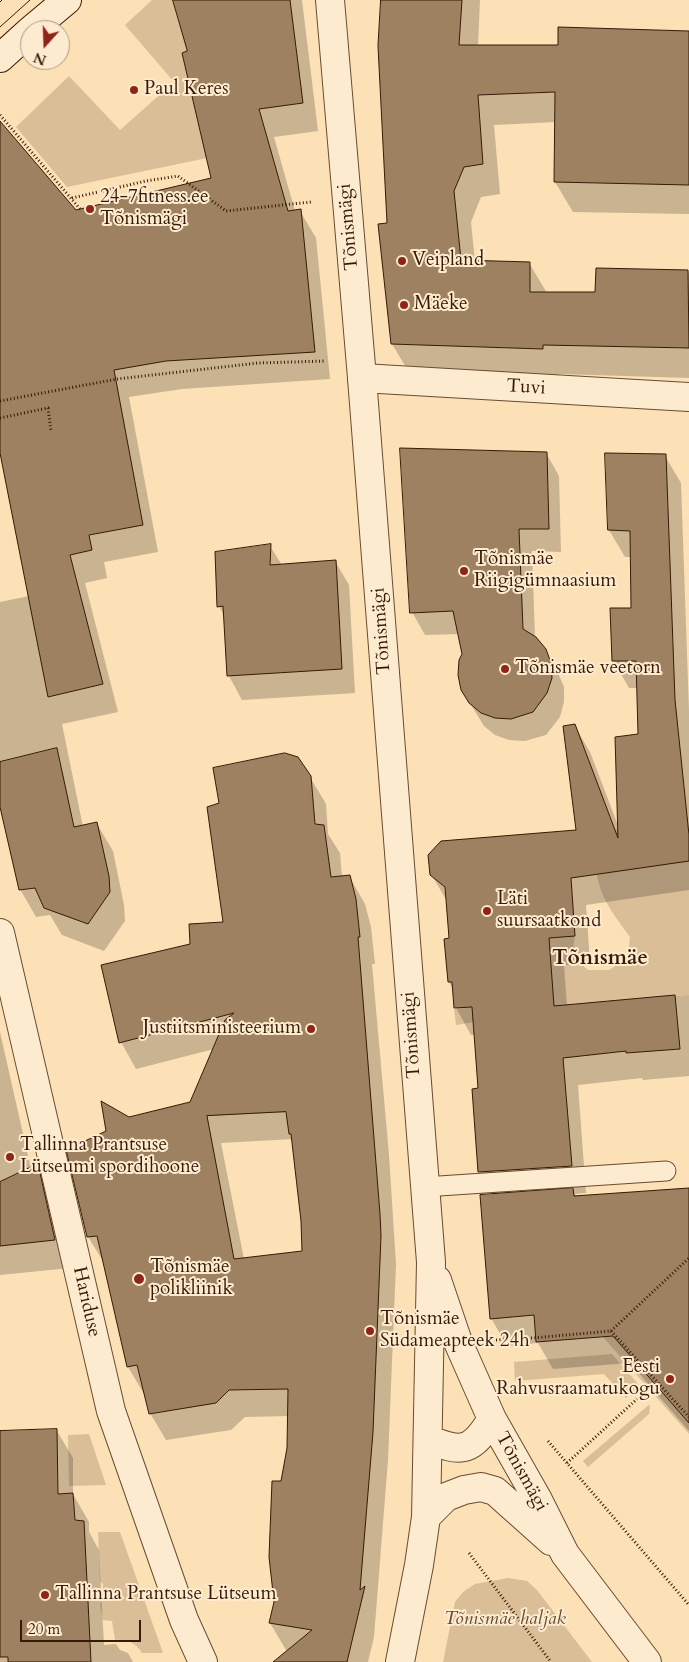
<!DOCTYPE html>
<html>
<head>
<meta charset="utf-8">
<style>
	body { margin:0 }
	#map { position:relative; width:689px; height:1662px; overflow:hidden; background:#fce0b6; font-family:Cardo,serif }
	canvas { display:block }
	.north { position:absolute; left:20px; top:20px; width:50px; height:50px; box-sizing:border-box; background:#fdebd0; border:1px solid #ad977f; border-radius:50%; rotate:200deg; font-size:14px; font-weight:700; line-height:20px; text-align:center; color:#361a05 }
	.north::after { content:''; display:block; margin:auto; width:18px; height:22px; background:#8f2418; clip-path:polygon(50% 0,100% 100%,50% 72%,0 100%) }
	.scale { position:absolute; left:20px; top:1620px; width:121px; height:22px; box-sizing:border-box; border:2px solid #361a05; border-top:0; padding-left:6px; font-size:15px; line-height:18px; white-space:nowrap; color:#361a05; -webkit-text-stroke:4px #fdebd0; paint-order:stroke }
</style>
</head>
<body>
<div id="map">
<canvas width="689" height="1662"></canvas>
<div class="north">N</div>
<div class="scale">20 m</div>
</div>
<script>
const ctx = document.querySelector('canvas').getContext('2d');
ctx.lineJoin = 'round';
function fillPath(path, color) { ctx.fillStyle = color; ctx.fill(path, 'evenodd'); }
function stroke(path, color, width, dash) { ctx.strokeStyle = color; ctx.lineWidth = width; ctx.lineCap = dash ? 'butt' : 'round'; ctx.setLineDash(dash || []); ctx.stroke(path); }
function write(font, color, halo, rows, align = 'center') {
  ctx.font = font + ' Cardo,serif'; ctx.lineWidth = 4; ctx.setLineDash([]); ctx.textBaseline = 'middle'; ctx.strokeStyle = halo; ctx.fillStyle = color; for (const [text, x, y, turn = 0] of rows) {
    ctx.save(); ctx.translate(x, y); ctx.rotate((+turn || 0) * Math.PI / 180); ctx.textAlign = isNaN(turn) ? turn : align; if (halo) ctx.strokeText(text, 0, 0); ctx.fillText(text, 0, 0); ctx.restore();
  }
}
fillPath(new Path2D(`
	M152 0H173L187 51 182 53 207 158 67 187 16 127 69 76 120 130 174 82 125 25Z
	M622 828 689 861V995L599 1002 456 1025 454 1009 515 1004 553 992 549 938 575 936 572 955 588 970H609L628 958 630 937C614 915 596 893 596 864 595 855 601 843 603 834Z
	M613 1336 689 1423V1434L603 1337Z
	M612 1354 639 1385 626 1398 604 1374 515 1381 514 1362Z
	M650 1404 649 1414 588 1467 583 1461Z
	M89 1434 106 1485 69 1486 68 1435Z
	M98 1532H120L163 1653H142C135 1642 127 1639 115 1640L112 1621 103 1620 100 1604 103 1600V1584L100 1581Z
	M508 1578 527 1581 537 1590 592 1662H443L455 1602 463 1592 475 1584Z`), '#dabe98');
fillPath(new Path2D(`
	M175 0H302L318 131 274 137 295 211H300L316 238 330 379 182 389 129 397 158 552 104 562 107 578 85 583 118 712 62 724 83 827 97 824 113 851 124 905 125 921 104 951 62 935 50 915 36 917 20 889 0 801V602L29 596 0 446V136L76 211 213 179 189 52Z
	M382 0H480L478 46H559L689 32V214L573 212 555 182 556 122 494 125 500 194 481 197 471 222 475 262 529 263 547 293H597L688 271 689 273V378L559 374V379L410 374 392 344Z
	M546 453 559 476 561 552 532 551 535 638 545 650 558 673 564 687V702L560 717 546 735 525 741 509 740 495 735 484 726 462 690 463 654 459 634 425 635 412 612Z
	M665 456 681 483 689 711V890L586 905 590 963 564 965 567 1006 689 995V1076L643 1080 642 1078 578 1085 586 1193 575 1194 577 1197 689 1189V1431L630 1363 553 1369 538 1343 507 1346 491 1318 493 1195 480 1172V1089L475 1035H471L456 1008 454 991 449 982 450 940 447 901 431 874 577 832 574 725 590 752 619 828 639 735 638 688H629L613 660 632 609 631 557H625L609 530Z
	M270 546 282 565 335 561 349 585 355 693 242 700 229 676 225 618 219 606Z
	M310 777 326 804 328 834 340 853 342 877 349 876 365 904 371 927 375 964H372L389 1155 396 1264 388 1460 374 1637 368 1662H279L296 1651 286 1650 270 1623 276 1602 282 1483 288 1448 289 1416 245 1417 231 1430 166 1440 150 1413 145 1394H144L128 1367 105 1264 88 1237 68 1151 108 1132 128 1119 191 1103 214 1049 136 1069 121 1042 191 945 224 923ZM293 1139 303 1221V1252L244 1259 221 1143Z
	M0 1032 31 1169 37 1166 53 1193 70 1268 0 1275Z
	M57 1431 73 1458V1494L89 1522V1532L99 1550 104 1645 116 1644 120 1650 128 1653 133 1662H0V1433Z`), '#0003');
const building = new Path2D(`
	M173 0H290L303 103 259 109 288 211 301 209 315 352 166 361 114 370 143 525 89 535 92 550 70 555 103 684 48 697 0 453V121L76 210 211 178 182 53 187 51Z
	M381 0H462L459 45H558V27L689 31V185L554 182 555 92 478 95 483 164 464 167 454 191 461 260 530 262V292H595L596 268 688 270 689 348 543 345V349L391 344 378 224 387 223 378 46Z
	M400 448 547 452 549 529H519L523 629 536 637 546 649 551 663 552 678 547 693 533 712 511 719 495 718 481 713 469 703 461 690 458 675 459 660 462 654 453 611 410 613Z
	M605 453 666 454 675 700 689 835V861L571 878 575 936 549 938 554 1006 675 995 680 1049 626 1053V1051L563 1058 572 1166 478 1172 472 1089 478 1088 472 1007 454 1008 452 982H448L444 939 449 938 445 887 430 875 428 855 441 841 576 830 563 726 575 724 618 838 615 737 638 734 636 661H612L610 608H631L630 531 608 530Z
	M271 544 270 565 336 560 342 669 227 676 223 606 217 607 215 552Z
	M57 748 74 827 97 822 109 876 110 892 88 924 44 908 35 888 19 890 0 807V762Z
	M285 753 298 757 311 776 315 824 324 825 331 877 350 875 356 899 360 937H358L380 1214 381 1236 373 1432 360 1590 365 1586 347 1662H273L312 1630 269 1623 274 1602 269 1557 272 1481H281L287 1448 288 1389 229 1390 216 1403 149 1414 137 1365 127 1367 97 1236 87 1237 66 1150 106 1131 101 1101 129 1117 190 1102 225 1020 234 1013 119 1043 101 965 190 944 189 924 223 922 207 807 219 803 213 768ZM286 1112 289 1134H291L301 1221 302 1251 234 1259 207 1116Z
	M38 1164 55 1240 0 1246V1182Z
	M573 1188 574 1196 689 1188V1423L613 1336 536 1342 534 1315 490 1319 480 1195Z
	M57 1429 58 1494 73 1493 75 1520 84 1521 91 1662H8V1657H0V1431Z`);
fillPath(building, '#9d8161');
stroke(building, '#361a05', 1);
const service = new Path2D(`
	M424 1187 666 1171`);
const minor = new Path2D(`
	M362 378 689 397
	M0 933 111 1411 184 1620 203 1662`);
const tertiary = new Path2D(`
	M330 0 362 378 431 1262 426 1517 419 1565 400 1662
	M437 1280 458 1342 492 1419 538 1500 565 1554 647 1662
	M428 1439C463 1454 472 1451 492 1419
	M426 1517 446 1497 464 1490 481 1487 495 1491 551 1541`);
const secondary = new Path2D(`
	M31 30 67 0
	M0 58 30 31`);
stroke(service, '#684c31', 21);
stroke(minor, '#684c31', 30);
stroke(tertiary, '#684c31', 30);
stroke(secondary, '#361a05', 30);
stroke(new Path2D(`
	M0 115 80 209
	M72 198 146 181 178 176 226 211 311 202
	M0 401 117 379 258 363 326 361
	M0 418 48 408 51 431
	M611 1331 689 1417
	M496 1340 533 1338 611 1331 689 1258
	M548 1441 689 1605
	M567 1463 637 1399
	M469 1553 551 1662`), '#361a05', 3, [1, 2.5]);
stroke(service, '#fdebd0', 19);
stroke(minor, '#fdebd0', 28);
stroke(tertiary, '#fdebd0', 28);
stroke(secondary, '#fdebd0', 28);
stroke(new Path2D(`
	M0 2 2 0
	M0 27 30 0`), '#361a05', 1);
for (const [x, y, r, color] of [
	[134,90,5,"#8f2418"],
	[90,209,5,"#8f2418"],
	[402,261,5,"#8f2418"],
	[404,305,5,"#8f2418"],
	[464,571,5,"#8f2418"],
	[505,669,5,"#8f2418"],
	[487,911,5,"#8f2418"],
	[311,1029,5,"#8f2418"],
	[10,1157,5,"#8f2418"],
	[139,1279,6,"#8f2418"],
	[370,1331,5,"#8f2418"],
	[670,1379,5,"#8f2418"],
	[45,1595,5,"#8f2418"]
]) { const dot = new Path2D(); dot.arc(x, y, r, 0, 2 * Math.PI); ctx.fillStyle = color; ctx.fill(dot); stroke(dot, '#fdebd0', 2); }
write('19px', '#361a05', '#fdebd0', [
	["Paul Keres",144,90],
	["24-7fitness.ee",100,198],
	["Tõnismägi",100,220],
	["Veipland",412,261],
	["Mäeke",414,305],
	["Tõnismäe",474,560],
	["Riigigümnaasium",474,582],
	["Tõnismäe veetorn",515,669],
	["Läti",497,900],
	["suursaatkond",497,922],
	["Justiitsministeerium",301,1029,"right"],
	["Tallinna Prantsuse",20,1146],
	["Lütseumi spordihoone",20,1168],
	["Tõnismäe",150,1268],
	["polikliinik",150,1290],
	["Tõnismäe",380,1320],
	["Südameapteek 24h",380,1342],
	["Eesti",660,1368,"right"],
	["Rahvusraamatukogu",660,1390,"right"],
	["Tallinna Prantsuse Lütseum",55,1595]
], 'left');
write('19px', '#361a05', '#fdebd0', [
	["Tõnismägi",349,227,-95],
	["Tuvi",526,388,3],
	["Tõnismägi",382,631,-94],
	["Tõnismägi",412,1035,-94],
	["Hariduse",86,1302,77],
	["Tõnismägi",521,1472,61]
]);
write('italic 19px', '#674b31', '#fdebd0', [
	["Tõnismäe haljak",505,1620]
]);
write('bold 21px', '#361a05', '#fdebd0', [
	["Tõnismäe",600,959]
]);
</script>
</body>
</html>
